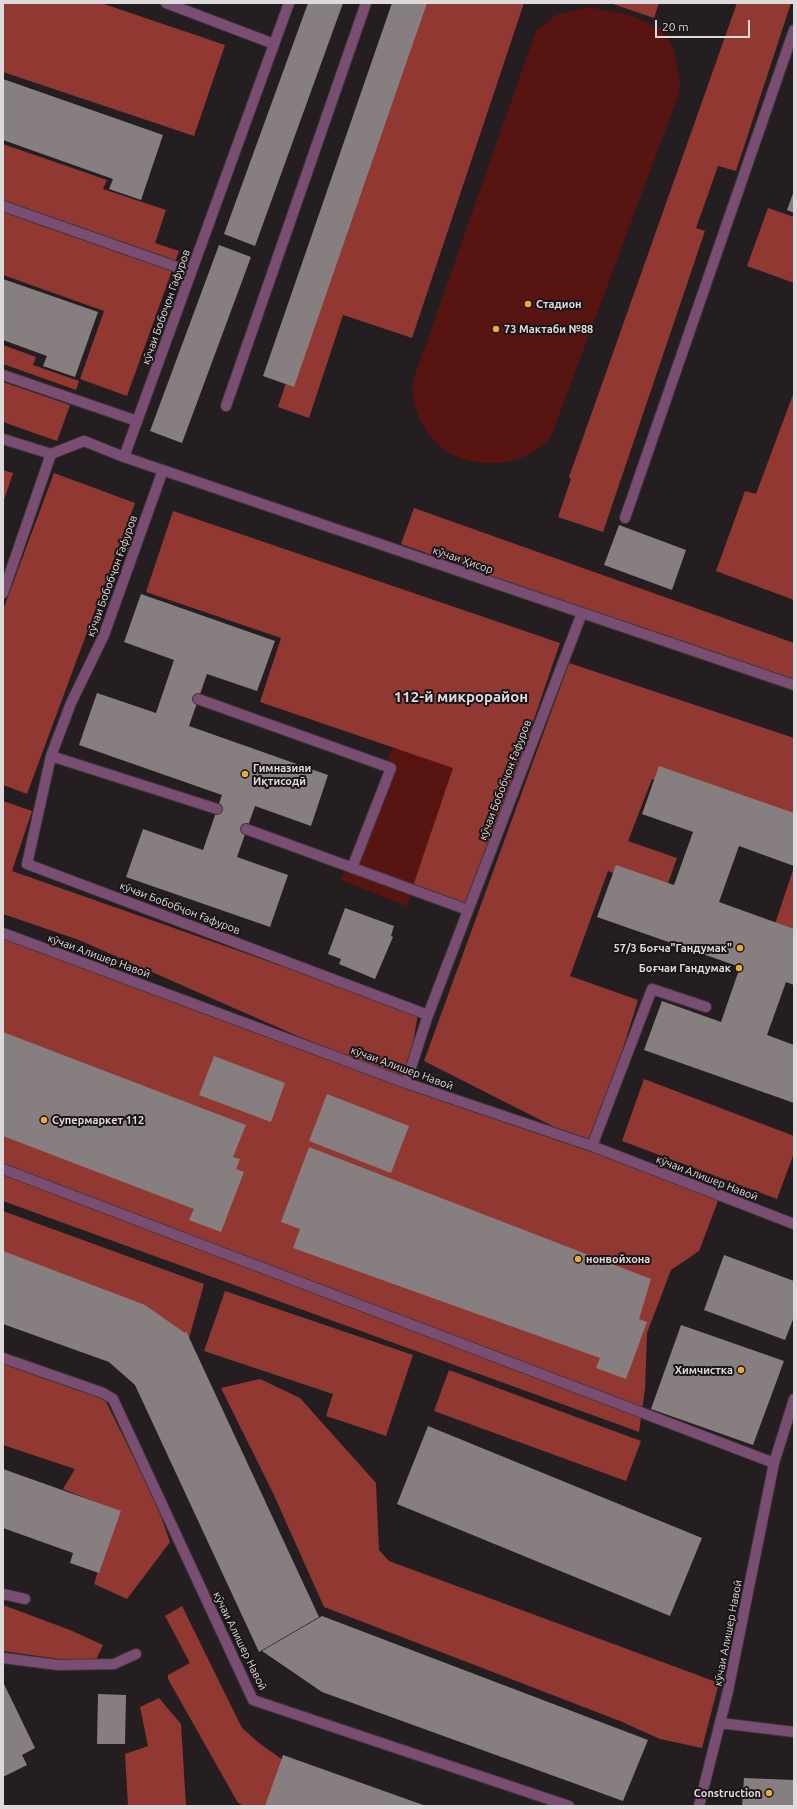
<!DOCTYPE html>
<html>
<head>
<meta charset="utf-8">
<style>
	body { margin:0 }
	#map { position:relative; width:797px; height:1809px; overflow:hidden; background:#251e21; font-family:Ubuntu,sans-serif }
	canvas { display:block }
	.frame { position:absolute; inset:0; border:4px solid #dedadc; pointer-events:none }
	.scale { position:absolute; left:655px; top:20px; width:95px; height:18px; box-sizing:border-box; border:2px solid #dedadc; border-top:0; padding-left:5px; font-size:12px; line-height:14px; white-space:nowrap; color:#dedadc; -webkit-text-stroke:3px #1b1517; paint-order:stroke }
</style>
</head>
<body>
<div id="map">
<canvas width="797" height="1809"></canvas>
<div class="frame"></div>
<div class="scale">20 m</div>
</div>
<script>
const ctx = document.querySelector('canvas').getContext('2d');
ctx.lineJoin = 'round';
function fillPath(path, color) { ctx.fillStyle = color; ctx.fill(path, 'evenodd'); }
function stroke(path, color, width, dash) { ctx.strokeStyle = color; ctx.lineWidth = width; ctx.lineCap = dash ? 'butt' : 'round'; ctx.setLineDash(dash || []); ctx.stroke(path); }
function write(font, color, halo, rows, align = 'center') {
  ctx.font = font + ' Ubuntu,sans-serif'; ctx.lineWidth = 4; ctx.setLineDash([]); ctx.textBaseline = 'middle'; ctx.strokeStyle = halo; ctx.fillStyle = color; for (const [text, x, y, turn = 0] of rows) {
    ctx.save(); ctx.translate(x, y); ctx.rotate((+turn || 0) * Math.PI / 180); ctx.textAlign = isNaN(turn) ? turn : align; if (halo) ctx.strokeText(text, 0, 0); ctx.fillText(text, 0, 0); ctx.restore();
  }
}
fillPath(new Path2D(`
	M588 7 630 15 661 29 673 46 680 84 678 96 550 439C513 477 440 471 419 417 415 407 413 396 412 384L536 31 556 15Z
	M395 741 461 767 407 906 341 880Z`), '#581411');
fillPath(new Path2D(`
	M3 3H101L225 45 194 136 3 72Z
	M413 3H524L412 338 343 315 309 418 278 407Z
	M610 3H659L654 18Z
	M737 3H791L736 171 718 166 696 228 705 231 603 532 558 517 571 479 569 477Z
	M3 144 107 180 103 189 166 210 155 243 179 251 127 396 80 379 104 311 3 275Z
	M768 208 794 217V283L747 266Z
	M3 345 36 357 33 365 79 381 76 390 3 364Z
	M3 382 70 405 57 441 3 422Z
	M794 392V600L716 571 745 491 756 494Z
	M3 470 13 473 3 503Z
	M54 473 135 503 27 794 3 785V610Z
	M414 508 794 643V684L401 544Z
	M173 511 560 643 470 906 413 886 453 768 260 702 281 638 146 592Z
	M569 663 794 738V828L652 779 628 841 677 858 665 892 608 871 570 976 638 1000 593 1146 721 1193 699 1251 671 1270 647 1333 645 1389 639 1432 3 1201V938L343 1056 79 940 3 914V801L32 811 12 871 418 1014 407 1078 584 1142 424 1061Z
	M794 867V944L771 936Z
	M644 1079 794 1136V1153L777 1199 622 1141Z
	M3 1211 204 1284 185 1353 3 1299Z
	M225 1291 413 1355 386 1436 326 1416 333 1394 204 1351Z
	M3 1362 104 1398 156 1502 170 1542 127 1599 94 1584 117 1511 63 1489 75 1469 3 1445Z
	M449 1370 641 1441 626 1481 434 1411Z
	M260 1379 300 1398 376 1483 379 1550 389 1561 719 1683 702 1748 660 1739 620 1721 324 1607 273 1493 221 1388Z
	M3 1605 70 1630 103 1645 94 1664 3 1651Z
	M182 1606 242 1728 259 1743 290 1765 296 1806H245L238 1803 168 1679V1675L190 1663 165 1616Z
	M159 1698 181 1724 186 1806H128L125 1754 148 1746 140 1707Z`), '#903831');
fillPath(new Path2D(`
	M308 3H343L255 246 224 234Z
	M392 3H427L294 387 263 376Z
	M3 79 163 135 141 200 109 189 113 179 3 140Z
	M794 191V213L787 210Z
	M219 245 251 257 182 443 150 431Z
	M3 279 98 312 75 377 43 366 47 356 3 340Z
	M619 525 686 550 672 590 604 565Z
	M141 594 275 641 257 691 207 674 189 726 328 775 311 826 255 806 237 857 288 875 270 927 126 877 143 829 203 850 222 795 79 745 97 693 156 713 174 660 124 642Z
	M659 766 794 813V866L739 846 719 902 794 929V985L786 982 767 1035 794 1045V1103L644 1050 662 1001 721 1022 740 967 597 917 616 865 674 885 693 832 642 814Z
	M345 908 394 926 391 936 393 937 375 979 339 964 341 959 328 954Z
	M3 1032 246 1125 233 1157 240 1159 236 1169 244 1172 221 1232 189 1220 194 1209 3 1136Z
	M214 1056 285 1083 271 1122 199 1095Z
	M327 1094 409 1126 391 1173 309 1141Z
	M309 1147 651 1279 639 1319 647 1322 626 1379 596 1368 600 1358 293 1248 300 1229 281 1222Z
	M3 1251 145 1305 185 1333 186 1331 319 1617 259 1652 135 1385 109 1362 3 1324Z
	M724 1255 794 1281V1317L785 1340 704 1310Z
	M681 1325 784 1361 753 1445 651 1409Z
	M428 1426 702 1538 670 1616 397 1504Z
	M3 1469 121 1511 99 1573 70 1563 73 1553 3 1528Z
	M322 1616 648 1740 623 1801 322 1692 262 1651Z
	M3 1682 35 1748 22 1755 27 1765 3 1777Z
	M98 1694 126 1695 125 1744H97Z
	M283 1755 426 1806H265Z
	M744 1778 794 1780V1806H742Z`), '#877e7f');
const service = new Path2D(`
	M166 3 274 44
	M3 206 191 272
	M3 375 137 421
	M226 406 366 3
	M3 439 51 454 84 441 124 457 794 685
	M163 470 104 635 71 703 51 756 27 864 428 1015
	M625 518 794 30
	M3 593 51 454
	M198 699 391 768 352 868
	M51 756 217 809
	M246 829 468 910
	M3 933 406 1083 592 1146 794 1224
	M406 1083 428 1015 582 613
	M592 1146 652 989 706 1007
	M3 1169 774 1463
	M3 1358 103 1393 113 1399 253 1700 569 1806
	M3 1594 25 1599
	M3 1658 58 1665 114 1664 136 1654
	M720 1723 794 1732
	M699 1806 728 1691 774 1463 794 1399`);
const minor = new Path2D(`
	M124 457 289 3`);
stroke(service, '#3f383b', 12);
stroke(minor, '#3f383b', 12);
stroke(service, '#7a4d73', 10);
stroke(minor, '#7a4d73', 10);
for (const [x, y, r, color] of [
	[528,304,4,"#e5ad36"],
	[496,329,4,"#e5ad36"],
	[245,774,4,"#e5ad36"],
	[740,948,4,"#e5ad36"],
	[739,968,4,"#e5ad36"],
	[44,1120,4,"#e5ad36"],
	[578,1259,4,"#e5ad36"],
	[741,1370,4,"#e5ad36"],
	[769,1793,4,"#e5ad36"]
]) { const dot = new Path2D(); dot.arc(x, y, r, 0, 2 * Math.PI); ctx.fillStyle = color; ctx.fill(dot); stroke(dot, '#1b1517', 1.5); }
write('bold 11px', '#dedadc', '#1b1517', [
	["Стадион",536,304],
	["73 Мактаби №88",504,329],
	["Гимназияи",253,768],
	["Иқтисодӣ",253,781],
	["57/3 Боғча\"Гандумак\"",732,948,"right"],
	["Боғчаи Гандумак",731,968,"right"],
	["Супермаркет 112",52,1120],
	["нонвойхона",586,1259],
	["Химчистка",733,1370,"right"],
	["Construction",761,1793,"right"]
], 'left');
write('11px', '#dedadc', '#1b1517', [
	["кӯчаи Бобоҷон Гафуров",166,307,-70],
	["кӯчаи Ҳисор",463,560,19],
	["кӯчаи Бобобҷон Ғафуров",112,576,-70],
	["кӯчаи Бобобҷон Ғафуров",505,780,-69],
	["кӯчаи Бобобҷон Ғафуров",180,908,21],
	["кӯчаи Алишер Навоӣ",99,956,20],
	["кӯчаи Алишер Навоӣ",402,1068,20],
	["кӯчаи Алишер Навоӣ",707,1178,21],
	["кӯчаи Алишер Навоӣ",728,1633,-79],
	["кӯчаи Алишер Навоӣ",240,1641,64]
]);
write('bold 15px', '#dedadc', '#1b1517', [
	["112-й микрорайон",461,697]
]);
</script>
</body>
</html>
